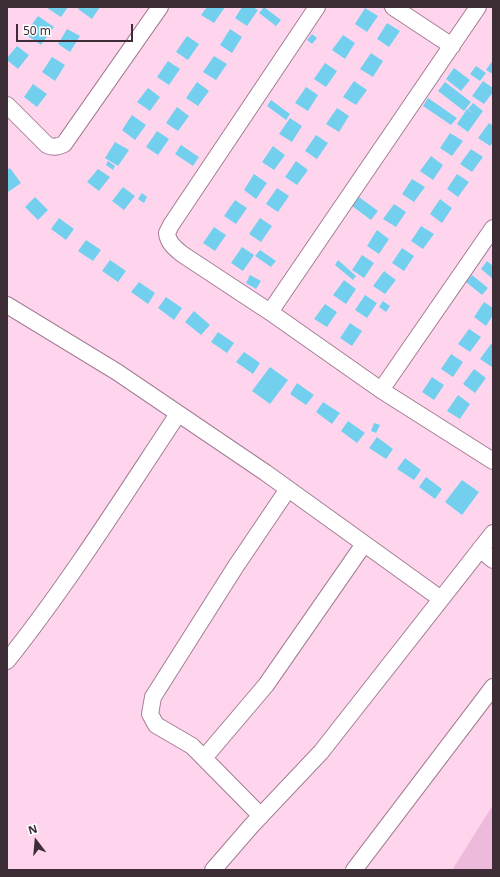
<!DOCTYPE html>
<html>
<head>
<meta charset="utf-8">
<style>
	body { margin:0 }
	#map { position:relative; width:500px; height:877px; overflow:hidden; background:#ffd5ee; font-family:"Noto Sans",sans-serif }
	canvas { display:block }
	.frame { position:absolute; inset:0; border:8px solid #3d2d37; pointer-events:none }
	.north { position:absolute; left:16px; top:821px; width:40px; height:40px; -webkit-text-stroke:3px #fff; paint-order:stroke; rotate:344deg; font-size:11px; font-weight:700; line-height:16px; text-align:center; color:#3d2d37 }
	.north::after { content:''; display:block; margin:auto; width:14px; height:18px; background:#3d2d37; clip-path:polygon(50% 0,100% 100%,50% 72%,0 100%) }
	.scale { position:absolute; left:16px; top:24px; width:117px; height:18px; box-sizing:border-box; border:2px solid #3d2d37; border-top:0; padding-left:5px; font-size:12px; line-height:14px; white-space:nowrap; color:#3d2d37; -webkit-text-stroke:3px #fff; paint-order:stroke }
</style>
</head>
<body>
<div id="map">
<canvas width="500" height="877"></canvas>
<div class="frame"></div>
<div class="north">N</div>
<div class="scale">50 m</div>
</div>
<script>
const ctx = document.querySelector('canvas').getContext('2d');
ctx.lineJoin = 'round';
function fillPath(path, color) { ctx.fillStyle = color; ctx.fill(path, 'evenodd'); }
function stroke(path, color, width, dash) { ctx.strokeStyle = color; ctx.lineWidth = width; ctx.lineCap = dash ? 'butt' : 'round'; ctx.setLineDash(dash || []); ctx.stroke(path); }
fillPath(new Path2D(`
	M493 805V870H452Z`), '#eebadb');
fillPath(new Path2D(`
	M48 7H68L61 17 47 8Z
	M80 7H100L92 19 78 9Z
	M207 7H225L214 23 201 15Z
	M242 7H253L258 10 247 26 235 18Z
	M264 7 281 20 276 26 259 13Z
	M365 8 378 16 367 32 355 24Z
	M38 16 54 27 41 45 25 34Z
	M387 23 400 31 389 47 377 39Z
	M67 29 80 36 70 52 58 44Z
	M230 29 242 37 232 53 220 45Z
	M312 34 317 38 312 44 307 40Z
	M343 35 355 43 345 59 332 50Z
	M187 36 199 44 188 60 176 52Z
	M17 46 29 55 18 69 7 60V58Z
	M371 53 383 61 373 77 360 69Z
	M214 56 227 64 216 80 203 72Z
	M52 57 65 65 55 81 42 72Z
	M493 60V74L486 70Z
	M168 61 180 69 169 85 157 77Z
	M325 63 337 71 326 87 314 79Z
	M476 66 486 73 480 81 470 74Z
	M454 68 470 80 461 91 446 79Z
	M354 81 367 90 356 105 343 97Z
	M483 81 493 88V92L484 104 472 96Z
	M197 82 209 91 198 106 186 98Z
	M445 82 471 102 464 111 438 91Z
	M33 84 47 94 37 107 24 97Z
	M306 87 318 95 308 111 295 103Z
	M148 88 160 97 150 111 137 102Z
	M428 98 457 118 451 125 423 106Z
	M271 100 290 114 286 120 267 106Z
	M473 103 483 111 468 132 457 124 467 109 474 114 468 109Z
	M177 107 189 116 178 131 166 123Z
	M337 108 349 116 339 132 326 124Z
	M132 115 146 125 135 140 122 130Z
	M290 118 302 126 292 142 279 134Z
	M489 123 493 126V142L490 146 478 138Z
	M157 131 169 139 158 155 146 147Z
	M450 133 463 141 452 156 440 148Z
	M316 135 328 143 317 159 305 151Z
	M115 142 129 150 118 166 105 158Z
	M181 145 199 157 193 166 175 154Z
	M273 146 285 155 274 170 262 162Z
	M471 149 483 157 472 172 460 164Z
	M431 156 443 165 433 180 420 171Z
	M108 161 115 166 113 170 106 165Z
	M296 161 308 170 297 185 285 177Z
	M10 168 21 183 8 192 7 191V170Z
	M98 169 110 177 99 191 87 182Z
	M254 174 267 183 256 199 244 190Z
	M457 174 469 182 458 197 447 189Z
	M412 179 425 187 414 202 402 194Z
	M123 187 135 196 124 210 112 201Z
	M277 188 289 196 278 212 266 204Z
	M142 193 147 197 144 203 138 199Z
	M35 197 48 210 38 220 25 207Z
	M359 197 378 211 371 220 352 206Z
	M440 199 452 208 442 223 430 214Z
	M235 200 247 208 236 224 224 216Z
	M394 204 406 212 396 227 383 219Z
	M59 218 74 229 66 240 51 229Z
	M260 218 272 226 261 242 249 234Z
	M421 226 434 234 423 249 411 241Z
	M214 227 226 235 215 251 203 243Z
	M377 230 389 239 379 254 367 246Z
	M86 240 101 250 93 261 78 251Z
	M242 247 254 255 243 271 231 263Z
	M402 248 414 256 404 271 392 263Z
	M260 250 276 261 271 267 255 256Z
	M362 255 374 263 364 278 352 270Z
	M110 260 126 271 118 282 102 271Z
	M338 260 356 276 353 280 335 265Z
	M487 261 493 266V279L481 269Z
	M384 271 396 280 385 294 373 286Z
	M250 275 261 281 256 289 246 283Z
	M472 275 488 288 482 295 466 282Z
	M344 280 356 289 346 304 333 295Z
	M139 282 155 293 148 304 131 292Z
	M365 295 377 303 367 318 355 310Z
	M166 297 182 308 174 320 158 308Z
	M383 301 390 306 386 312 379 307Z
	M484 302 493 308V315L486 326 474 317Z
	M325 304 337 312 327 327 314 319Z
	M194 311 210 325 201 335 185 322Z
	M350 323 362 331 352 346 340 338Z
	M469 329 481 337 470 352 458 344Z
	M218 332 234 343 227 353 211 342Z
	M491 344 493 345 492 367 480 359Z
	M244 352 260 363 253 374 236 362Z
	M451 354 463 362 453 377 441 369Z
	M270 367 288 380 270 404 252 391Z
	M474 369 486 378 475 393 463 384Z
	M432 377 444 385 434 400 422 392Z
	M297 383 314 395 306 405 290 394Z
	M458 395 470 404 460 419 447 411Z
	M323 402 340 413 332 424 316 412Z
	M348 421 365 433 357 443 341 431Z
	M374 423 380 425 376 433 371 431Z
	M377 437 393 449 386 459 369 448Z
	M405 458 421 470 414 480 397 469Z
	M426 477 442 489 435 499 419 487Z
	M462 480 479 492 462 515 445 502Z`), '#72d0ee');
const minor = new Path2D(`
	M317 7 171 225 167 233C168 243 175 248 182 254L270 312 381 390 493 461
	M393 7 452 46
	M7 105 47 145C53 148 58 147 64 144L160 7
	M7 305 117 372 266 473 441 599
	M270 312 478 7
	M381 390 493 228
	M480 549 493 560
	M7 661C69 583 123 497 178 414
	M204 758 266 685 364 544
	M261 816 192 746 156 725 150 714 153 697 236 566 288 489
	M213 870 252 825 321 752 493 533
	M354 870 493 687`);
stroke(minor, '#a37d95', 18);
stroke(minor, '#fff', 16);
</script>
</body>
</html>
